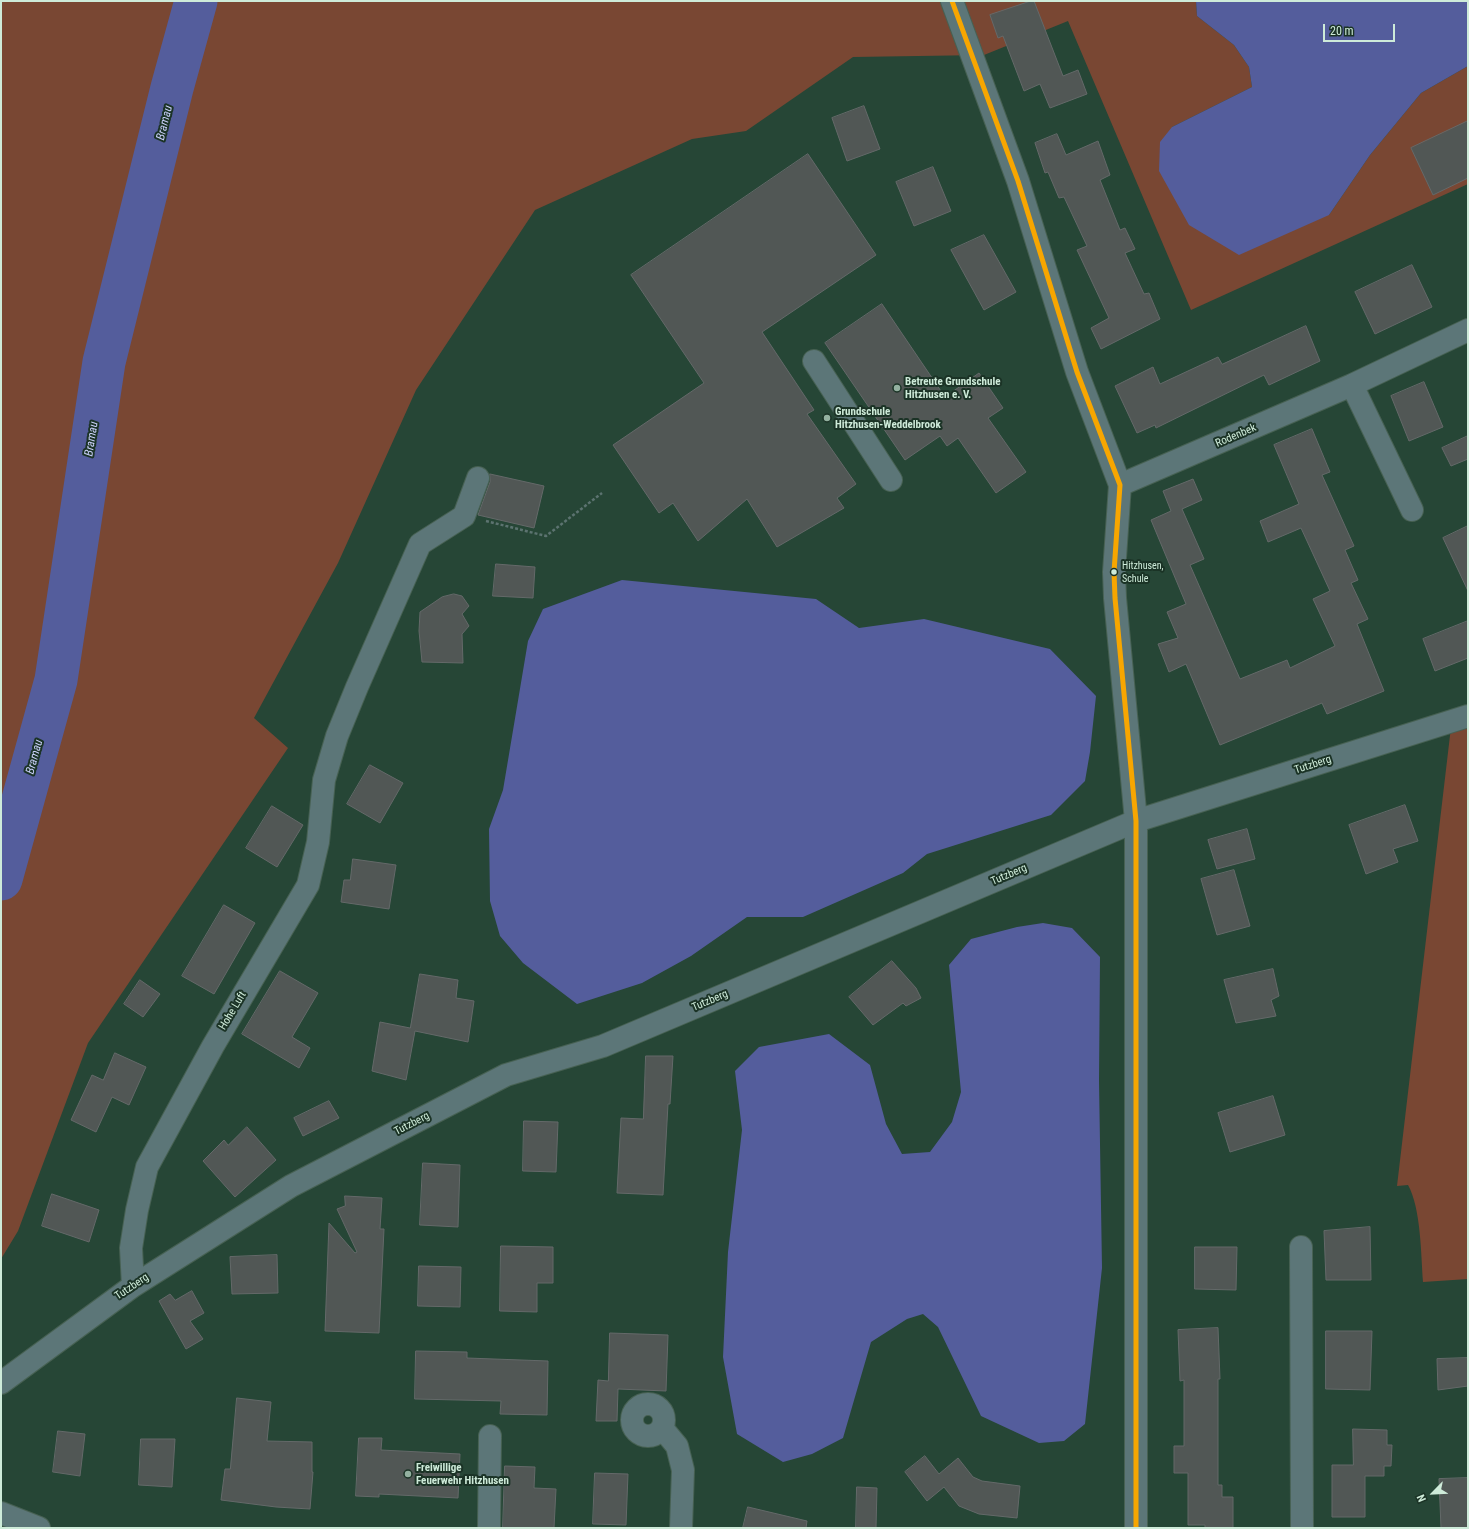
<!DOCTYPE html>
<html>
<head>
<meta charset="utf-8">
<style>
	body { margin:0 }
	#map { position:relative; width:1469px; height:1529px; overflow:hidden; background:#264636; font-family:"Roboto Condensed",sans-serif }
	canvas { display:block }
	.frame { position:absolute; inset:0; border:2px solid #ceebd9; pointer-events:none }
	.north { position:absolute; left:1413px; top:1473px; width:40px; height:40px; -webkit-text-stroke:3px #1b3326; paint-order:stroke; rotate:246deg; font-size:11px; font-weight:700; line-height:16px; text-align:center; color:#ceebd9 }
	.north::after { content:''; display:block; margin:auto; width:14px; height:18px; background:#ceebd9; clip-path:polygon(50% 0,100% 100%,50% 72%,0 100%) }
	.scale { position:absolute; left:1323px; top:24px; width:72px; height:18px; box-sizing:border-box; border:2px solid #ceebd9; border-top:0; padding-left:5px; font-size:12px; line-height:14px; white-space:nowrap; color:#ceebd9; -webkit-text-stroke:3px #1b3326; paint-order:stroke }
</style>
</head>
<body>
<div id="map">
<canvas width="1469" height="1529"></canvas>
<div class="frame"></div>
<div class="north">N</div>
<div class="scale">20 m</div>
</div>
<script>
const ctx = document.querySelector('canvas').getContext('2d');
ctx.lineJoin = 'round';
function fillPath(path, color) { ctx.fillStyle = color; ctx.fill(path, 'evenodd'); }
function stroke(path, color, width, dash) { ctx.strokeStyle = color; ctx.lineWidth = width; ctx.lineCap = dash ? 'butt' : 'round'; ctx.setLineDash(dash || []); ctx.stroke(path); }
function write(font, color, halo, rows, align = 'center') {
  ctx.font = font + ' "Roboto Condensed",sans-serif'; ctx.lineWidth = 4; ctx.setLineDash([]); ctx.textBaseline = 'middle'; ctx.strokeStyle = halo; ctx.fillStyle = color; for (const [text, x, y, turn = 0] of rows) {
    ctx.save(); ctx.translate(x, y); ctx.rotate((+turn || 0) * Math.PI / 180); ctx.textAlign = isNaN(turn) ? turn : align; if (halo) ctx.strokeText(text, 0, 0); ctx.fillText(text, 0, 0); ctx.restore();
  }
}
fillPath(new Path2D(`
	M1 1H1196L1197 16 1234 45 1249 67 1252 87 1172 127 1329 215 1370 155 1421 93 1468 66V184L1191 310 1068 21 984 55 853 57 746 131 692 139 535 210 416 390 338 563 254 718 288 748 88 1043 18 1231 1 1259Z
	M1468 721V1279L1423 1282C1421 1255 1421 1208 1408 1185L1397 1186 1451 727Z`), '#794733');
fillPath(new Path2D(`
	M1196 1H1468V66L1421 93 1370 155 1329 215 1239 255 1189 225 1159 171 1160 142 1172 127 1252 87 1249 67 1234 45 1197 16Z
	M622 580 816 599 859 628 924 619 1050 649 1096 696 1090 752 1085 781 1051 815 927 854 903 873 803 917H747L691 956 642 983 577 1004 523 963 500 936 490 901 489 829 503 790 528 641 543 609Z
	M1043 923 1072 928 1100 957 1099 1081 1102 1268 1085 1424 1064 1441 1039 1443 981 1416 938 1327 923 1314 907 1319 871 1342 843 1438 812 1454 783 1462 737 1434 723 1357 728 1252 742 1130 735 1071 759 1047 829 1034 870 1065 886 1124 902 1154 930 1152 952 1122 961 1092 949 965 971 939 1017 927Z`), '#545d9c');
stroke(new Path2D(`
	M1 879 56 680 104 362 172 88 196 1`), '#545d9c', 43);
const building = new Path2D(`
	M1031 1H1034L1063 76 1078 70 1087 94 1050 108 1040 84 1024 91 1003 36 998 38 990 15Z
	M864 106 880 149 847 161 832 118Z
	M1468 121V178L1433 195 1411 148Z
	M1057 134 1066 155 1098 141 1110 175 1100 180 1120 230 1125 228 1135 249 1125 253 1144 294 1149 293 1160 319 1101 349 1091 328 1109 318 1077 250 1087 246 1064 197 1059 198 1048 172 1045 173 1035 143Z
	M808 154 876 255 762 332 814 410 807 414 856 484 837 498 844 508 777 547 747 499 698 541 673 503 659 513 613 445 704 383 631 275Z
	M933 167 951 211 914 226 896 182Z
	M984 235 1016 292 984 310 951 250Z
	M1412 265 1432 307 1375 334 1355 292Z
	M882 304 945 397 979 373 1003 408 988 418 1026 472 996 493 958 438 947 446 940 436 905 460 825 343Z
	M1306 326 1320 361 1269 385 1264 375 1156 428 1155 425 1137 433 1115 386 1153 367 1160 384 1218 357 1222 364Z
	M1424 382 1443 427 1409 441 1391 396Z
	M1312 429 1330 472 1322 475 1354 546 1345 550 1358 580 1351 583 1368 619 1357 624 1384 691 1327 714 1322 703 1220 745 1186 664 1169 672 1158 644 1178 638 1167 612 1186 604 1151 520 1171 511 1163 491 1193 479 1202 500 1182 509 1204 559 1190 565 1240 679 1287 660 1290 668 1335 646 1313 599 1330 591 1301 528 1268 542 1260 521 1299 504 1274 445Z
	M1468 436V459L1451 466 1442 448Z
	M490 474 544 486 534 528 478 515 490 482Z
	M1468 526V591L1443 538Z
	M496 564 535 567 533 598 493 596Z
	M454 594 462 596 469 606 462 614 469 626 462 634 463 663 422 662 419 631 420 612 442 597Z
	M1468 621V658L1435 671 1423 639Z
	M370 765 403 783 380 823 347 804Z
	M1405 805 1418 841 1393 849 1398 862 1366 874 1349 825Z
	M272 806 303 825 277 867 246 848Z
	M1247 829 1255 859 1217 869 1208 840Z
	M353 859 396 865 389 909 341 902 344 880H350Z
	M1234 870 1250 926 1217 935 1201 879Z
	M224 905 255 923 214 994 182 976Z
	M892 961 916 988 921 998 906 1006 903 1003 873 1025 849 997Z
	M1273 969 1279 996 1271 1000 1276 1016 1236 1023 1224 980Z
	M280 971 318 993 292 1037 310 1048 299 1068 242 1034Z
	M420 974 458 980 456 998 474 1001 468 1042 415 1031 406 1080 372 1071 380 1022 410 1028Z
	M140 980 160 994 143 1017 124 1004Z
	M115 1053 146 1067 129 1105 112 1097 96 1132 71 1120 92 1075 103 1080Z
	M646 1056H673L670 1104H668L663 1195 617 1193 621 1118 643 1119Z
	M1273 1096 1285 1135 1230 1152 1218 1113Z
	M329 1101 339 1118 303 1136 294 1118Z
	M524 1121 558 1122 556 1172 523 1171Z
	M247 1127 276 1160 235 1197 203 1161 224 1140 228 1145Z
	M423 1163 460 1165 458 1227 420 1225Z
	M52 1194 99 1210 89 1242 42 1226Z
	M345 1196 382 1198 380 1229H384L379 1333 325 1331 329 1223 355 1253 357 1252 337 1209 345 1206Z
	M1370 1227 1371 1280H1326L1324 1231Z
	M501 1246 553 1247V1283H537V1312L500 1311Z
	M1195 1247H1237L1236 1290 1195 1289Z
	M277 1255 278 1293 232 1294 230 1257Z
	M419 1266 461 1267 460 1307 418 1306Z
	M192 1291 204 1313 190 1321 203 1339 186 1349 159 1301 170 1294 175 1300Z
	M1218 1328 1220 1379H1218V1485H1222V1497H1233V1528H1205V1525H1188V1473H1174V1446H1184V1380L1180 1381 1178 1330Z
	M1326 1331H1372L1370 1390 1326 1389Z
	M610 1333 668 1335 666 1391 618 1389 617 1421H596L598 1380 608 1381Z
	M416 1351 467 1352V1358L548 1361 547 1415 500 1414 501 1401 415 1399Z
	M1468 1358V1386L1438 1390 1437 1359Z
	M237 1398 271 1402 267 1441 312 1442V1472H313L310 1509 276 1507 221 1500 225 1469H230Z
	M1353 1429 1387 1430V1445H1392L1391 1466H1384V1476H1365V1517H1332V1465H1353Z
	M58 1431 85 1434 80 1476 53 1472Z
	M359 1438H382L381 1450 460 1454 458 1498 379 1494V1497L356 1496Z
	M141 1439H175L172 1487 139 1485Z
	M925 1456 939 1474 958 1458 973 1477 982 1481 1020 1486 1017 1518 979 1514 959 1506 944 1487 927 1501 905 1472Z
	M505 1466 535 1467 534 1488 556 1489 554 1528H503Z
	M595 1473 628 1474 626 1525 593 1524Z
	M1468 1478V1528H1441L1439 1479Z
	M857 1487 877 1488 876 1528H856Z
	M748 1507 807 1521 806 1528H743Z`);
fillPath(building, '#515755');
stroke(building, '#646969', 1);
const minor = new Path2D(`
	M952 1 1018 181 1077 372 1120 485 1114 572 1115 598 1136 821V1528
	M814 361 891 480
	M1352 385 1412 510
	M1120 485 1352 385 1468 330
	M1301 1247 1302 1528
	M133 1286 131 1248 137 1210 147 1167 213 1046 308 885 318 842 324 780 337 736 357 687 420 544 464 516 478 478
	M1 1383 133 1286 291 1186 506 1075 603 1046 1136 821 1468 716
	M632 1420a16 16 0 1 1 32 0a16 16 0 1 1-32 0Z
	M662 1428 677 1446 683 1470 681 1528
	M1 1513 39 1528
	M489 1528 490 1436`);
stroke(minor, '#476153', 24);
stroke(new Path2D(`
	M486 521 546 536 602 493`), '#5c7370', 2.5, [3, 2]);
stroke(minor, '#5c7678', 22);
stroke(new Path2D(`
	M952 1 1018 181 1077 372 1120 485 1114 572 1115 598 1136 821V1528`), '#f7a600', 5);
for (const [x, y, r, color] of [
	[897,388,4,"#93b1a0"],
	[827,418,4,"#93b1a0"],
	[1114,572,3.5,"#ceebd9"],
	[408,1474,4,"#93b1a0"]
]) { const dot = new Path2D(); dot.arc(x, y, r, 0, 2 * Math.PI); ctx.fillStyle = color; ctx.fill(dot); stroke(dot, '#1b3326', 1.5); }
write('10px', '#ceebd9', '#1b3326', [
	["Hitzhusen,",1122,566],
	["Schule",1122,579]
], 'left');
write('bold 11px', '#ceebd9', '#1b3326', [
	["Betreute Grundschule",905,382],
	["Hitzhusen e. V.",905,395],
	["Grundschule",835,412],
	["Hitzhusen-Weddelbrook",835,425],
	["Freiwillige",416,1468],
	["Feuerwehr Hitzhusen",416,1481]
], 'left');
write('11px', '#ceebd9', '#1b3326', [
	["Rodenbek",1236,436,-23],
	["Tutzberg",1313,765,-18],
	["Tutzberg",1009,875,-23],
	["Tutzberg",710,1001,-23],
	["Hohe Luft",233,1011,-59],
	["Tutzberg",412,1124,-27],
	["Tutzberg",132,1287,-34]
]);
write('italic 12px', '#cbd1fa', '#1b3326', [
	["Bramau",165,123,-76],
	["Bramau",92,439,-81],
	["Bramau",35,757,-75]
]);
</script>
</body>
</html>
